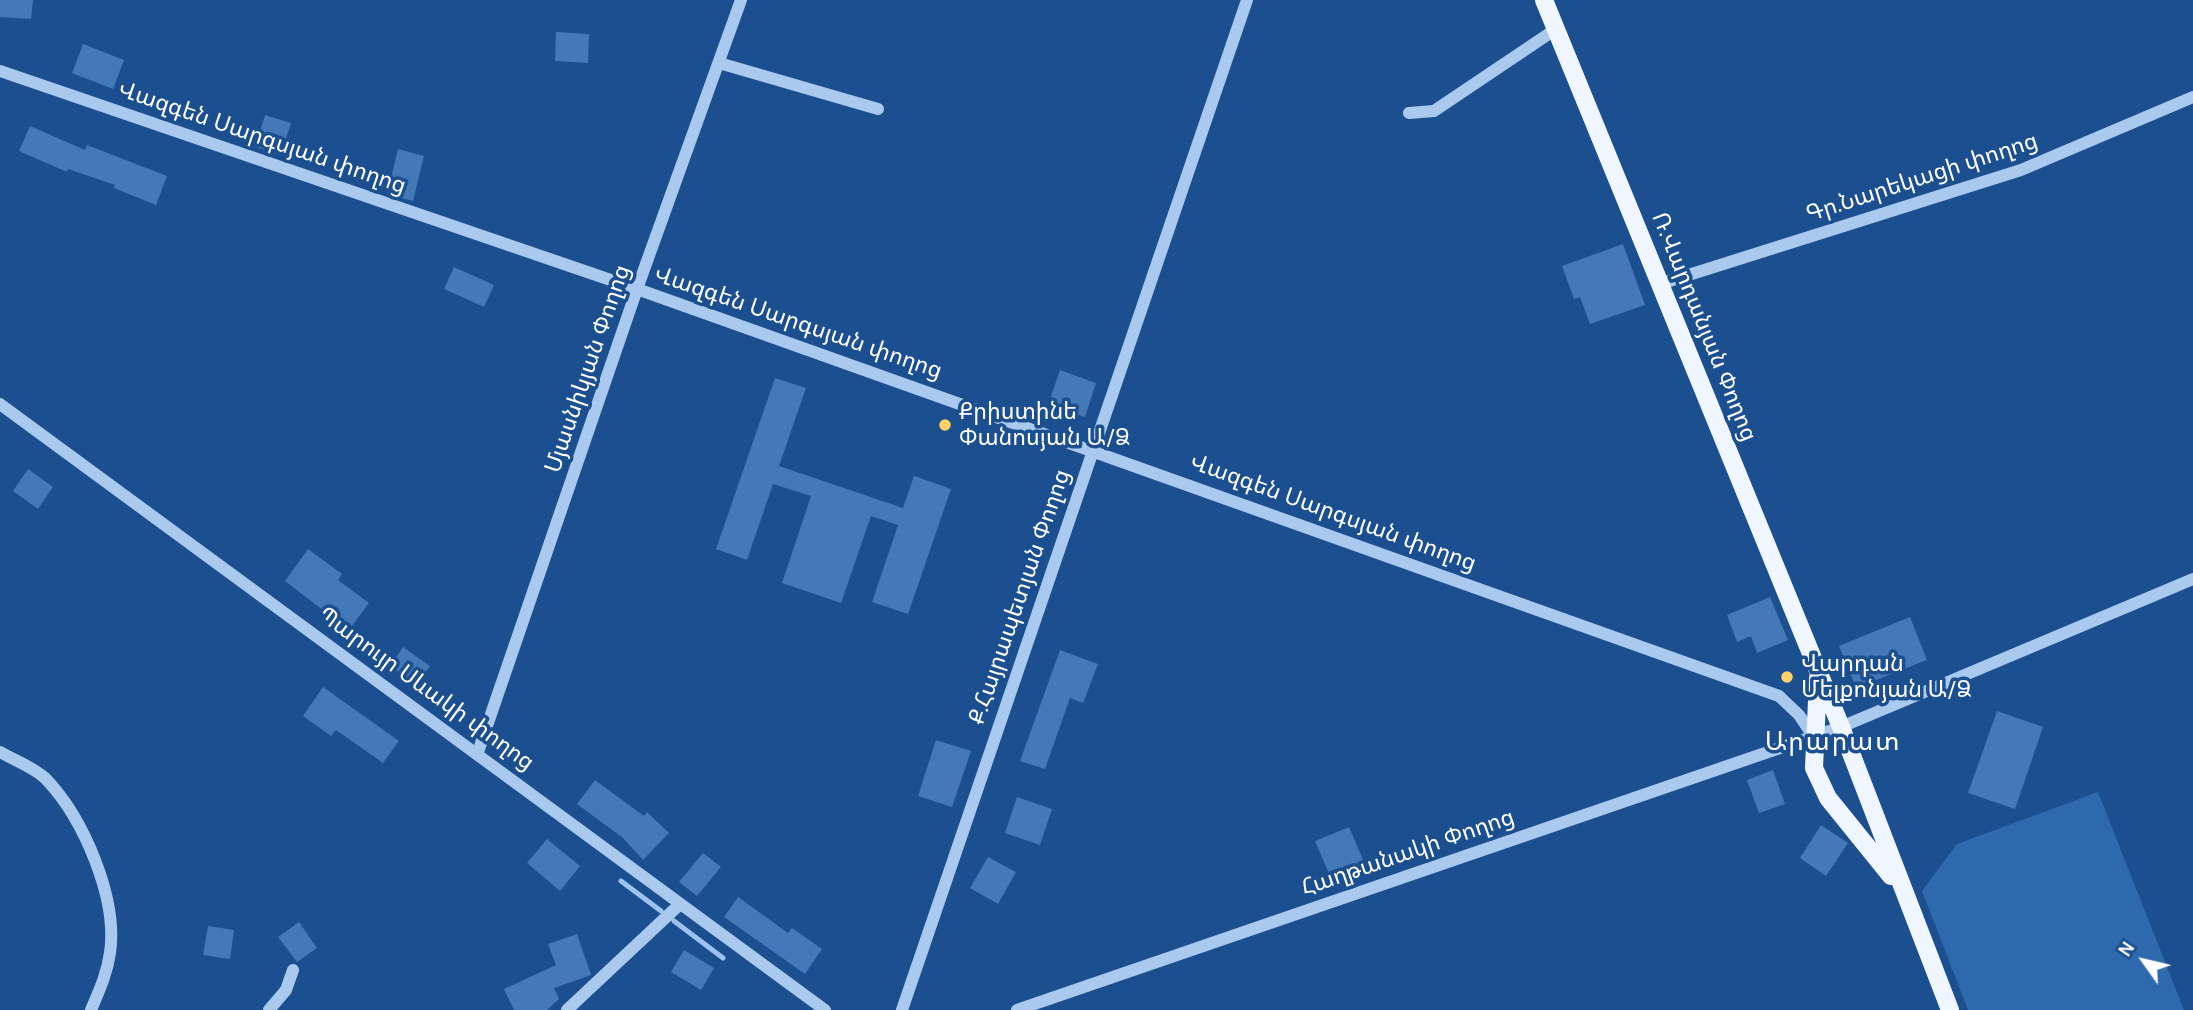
<!DOCTYPE html>
<html>
<head>
<meta charset="utf-8">
<style>
	body { margin:0 }
	#map { position:relative; width:2193px; height:1010px; overflow:hidden; background:#1b4f8f; font-family:Karla,sans-serif }
	canvas { display:block }
	.north { position:absolute; left:2109px; top:926px; width:70px; height:70px; -webkit-text-stroke:5px #1b4f8f; paint-order:stroke; rotate:304deg; font-size:19px; font-weight:700; line-height:28px; text-align:center; color:#fff }
	.north::after { content:''; display:block; margin:auto; width:24px; height:32px; background:#fff; clip-path:polygon(50% 0,100% 100%,50% 72%,0 100%) }
</style>
</head>
<body>
<div id="map">
<canvas width="2193" height="1010"></canvas>
<div class="north">N</div>
</div>
<script>
const ctx = document.querySelector('canvas').getContext('2d');
ctx.lineJoin = 'round';
function fillPath(path, color) { ctx.fillStyle = color; ctx.fill(path, 'evenodd'); }
function stroke(path, color, width, dash) { ctx.strokeStyle = color; ctx.lineWidth = width; ctx.lineCap = dash ? 'butt' : 'round'; ctx.setLineDash(dash || []); ctx.stroke(path); }
function write(font, color, halo, rows, align = 'center') {
  ctx.font = font + ' Karla,"Noto Sans Armenian",sans-serif'; ctx.lineWidth = 7; ctx.setLineDash([]); ctx.textBaseline = 'middle'; ctx.strokeStyle = halo; ctx.fillStyle = color; for (const [text, x, y, turn = 0] of rows) {
    ctx.save(); ctx.translate(x, y); ctx.rotate((+turn || 0) * Math.PI / 180); ctx.textAlign = isNaN(turn) ? turn : align; if (halo) ctx.strokeText(text, 0, 0); ctx.fillText(text, 0, 0); ctx.restore();
  }
}
fillPath(new Path2D(`
	M2098 792 2184 1010H1968L1922 891 1957 844Z`), '#2e69ad');
stroke(new Path2D(`
	M621 881 661 911
	M674 921 723 958`), '#9cc4f0', 5);
fillPath(new Path2D(`
	M0 0H33L31 19 0 17Z
	M556 32 589 34 588 63 555 61Z
	M83 44 124 60 113 89 72 73Z
	M265 115 291 123 281 155 255 147Z
	M30 126 85 150 87 145 167 176 156 205 114 188 115 185 68 169 67 172 19 151Z
	M398 149 424 156 413 201 387 194Z
	M1623 244 1645 305 1590 324 1580 297 1574 299 1562 266Z
	M454 267 494 285 484 307 444 289Z
	M1060 370 1096 383 1085 417 1048 405Z
	M775 378 806 388 779 466 903 508 914 476 951 489 908 614 872 602 898 525 871 516 841 603 782 583 811 496 773 484 747 560 716 549Z
	M28 469 53 487 38 509 13 491Z
	M308 549 342 574 338 580 369 603 349 630 285 581Z
	M1770 597 1788 640 1757 653 1751 636 1737 642 1727 615Z
	M1910 617 1927 660 1856 688 1839 646Z
	M403 647 430 666 417 685 390 666Z
	M1060 650 1098 664 1083 703 1070 698 1045 769 1020 761Z
	M323 687 399 741 383 763 336 730 331 736 303 716Z
	M1997 711 2043 727 2015 809 1968 793Z
	M936 740 971 751 952 807 918 796Z
	M1773 770 1785 804 1759 813 1747 780Z
	M595 780 644 816 647 812 669 833 643 860 623 838 577 804Z
	M1017 797 1052 809 1040 845 1005 833Z
	M1821 825 1848 843 1826 876 1800 858Z
	M1349 827 1364 862 1330 876 1315 841Z
	M547 839 580 866 560 891 527 863Z
	M703 853 721 867 697 896 679 882Z
	M988 857 1016 872 998 904 970 888Z
	M738 897 788 933 792 928 822 949 805 974 724 917Z
	M299 922 317 948 297 962 278 937Z
	M208 926 234 930 230 959 203 955Z
	M577 934 591 975 554 988 559 999 547 1010H514L504 989 556 965 548 944Z
	M684 950 714 968 701 990 671 972Z`), '#4478b7');
stroke(new Path2D(`
	M719 63 878 109
	M0 71 637 289 1779 696 1799 715 1813 736
	M1409 113 1434 111 1556 29
	M1660 284 2021 170 2193 97
	M0 404 825 1010
	M0 752C14 760 35 768 46 779 84 819 118 899 110 953 107 974 99 991 91 1010
	M478 752 637 289 741 0
	M269 1010 286 990 293 970
	M567 1010 679 905
	M902 1010 1247 0
	M1017 1010 1841 727 2193 579`), '#a9c9ee', 12);
stroke(new Path2D(`
	M1544 0 1841 727 1950 1010
	M1818 678 1814 768 1828 798 1891 876`), '#f0f6ff', 18);
for (const [x, y, r, color] of [
	[945,425,7,"#ffd166"],
	[1787,677,7,"#ffd166"]
]) { const dot = new Path2D(); dot.arc(x, y, r, 0, 2 * Math.PI); ctx.fillStyle = color; ctx.fill(dot); stroke(dot, '#1b4f8f', 2.5); }
write('23px', '#fff', '#1b4f8f', [
	["Վազգեն Սարգսյան փողոց",262,138,19],
	["Գր.Նարեկացի փողոց",1922,178,-18],
	["Վազգեն Սարգսյան փողոց",798,323,19],
	["Ռ.Վարդանյան Փողոց",1704,327,68],
	["Մյասնիկյան Փողոց",588,369,-71],
	["Վազգեն Սարգսյան փողոց",1333,513,20],
	["Ք.Հայրապետյան Փողոց",1020,597,-71],
	["Պարույր Սևակի փողոց",426,689,36],
	["Հաղթանակի Փողոց",1408,853,-19]
]);
write('23px', '#fff', '#1b4f8f', [
	["Քրիստինե",959,412],
	["Փանոսյան Ա/Ձ",959,438],
	["Վարդան",1801,664],
	["Մելքոնյան Ա/Ձ",1801,690]
], 'left');
ctx.letterSpacing = '2px';
write('26px', '#fff', '#1b4f8f', [
	["Արարատ",1833,743]
]);
ctx.letterSpacing = '0px';
</script>
</body>
</html>
